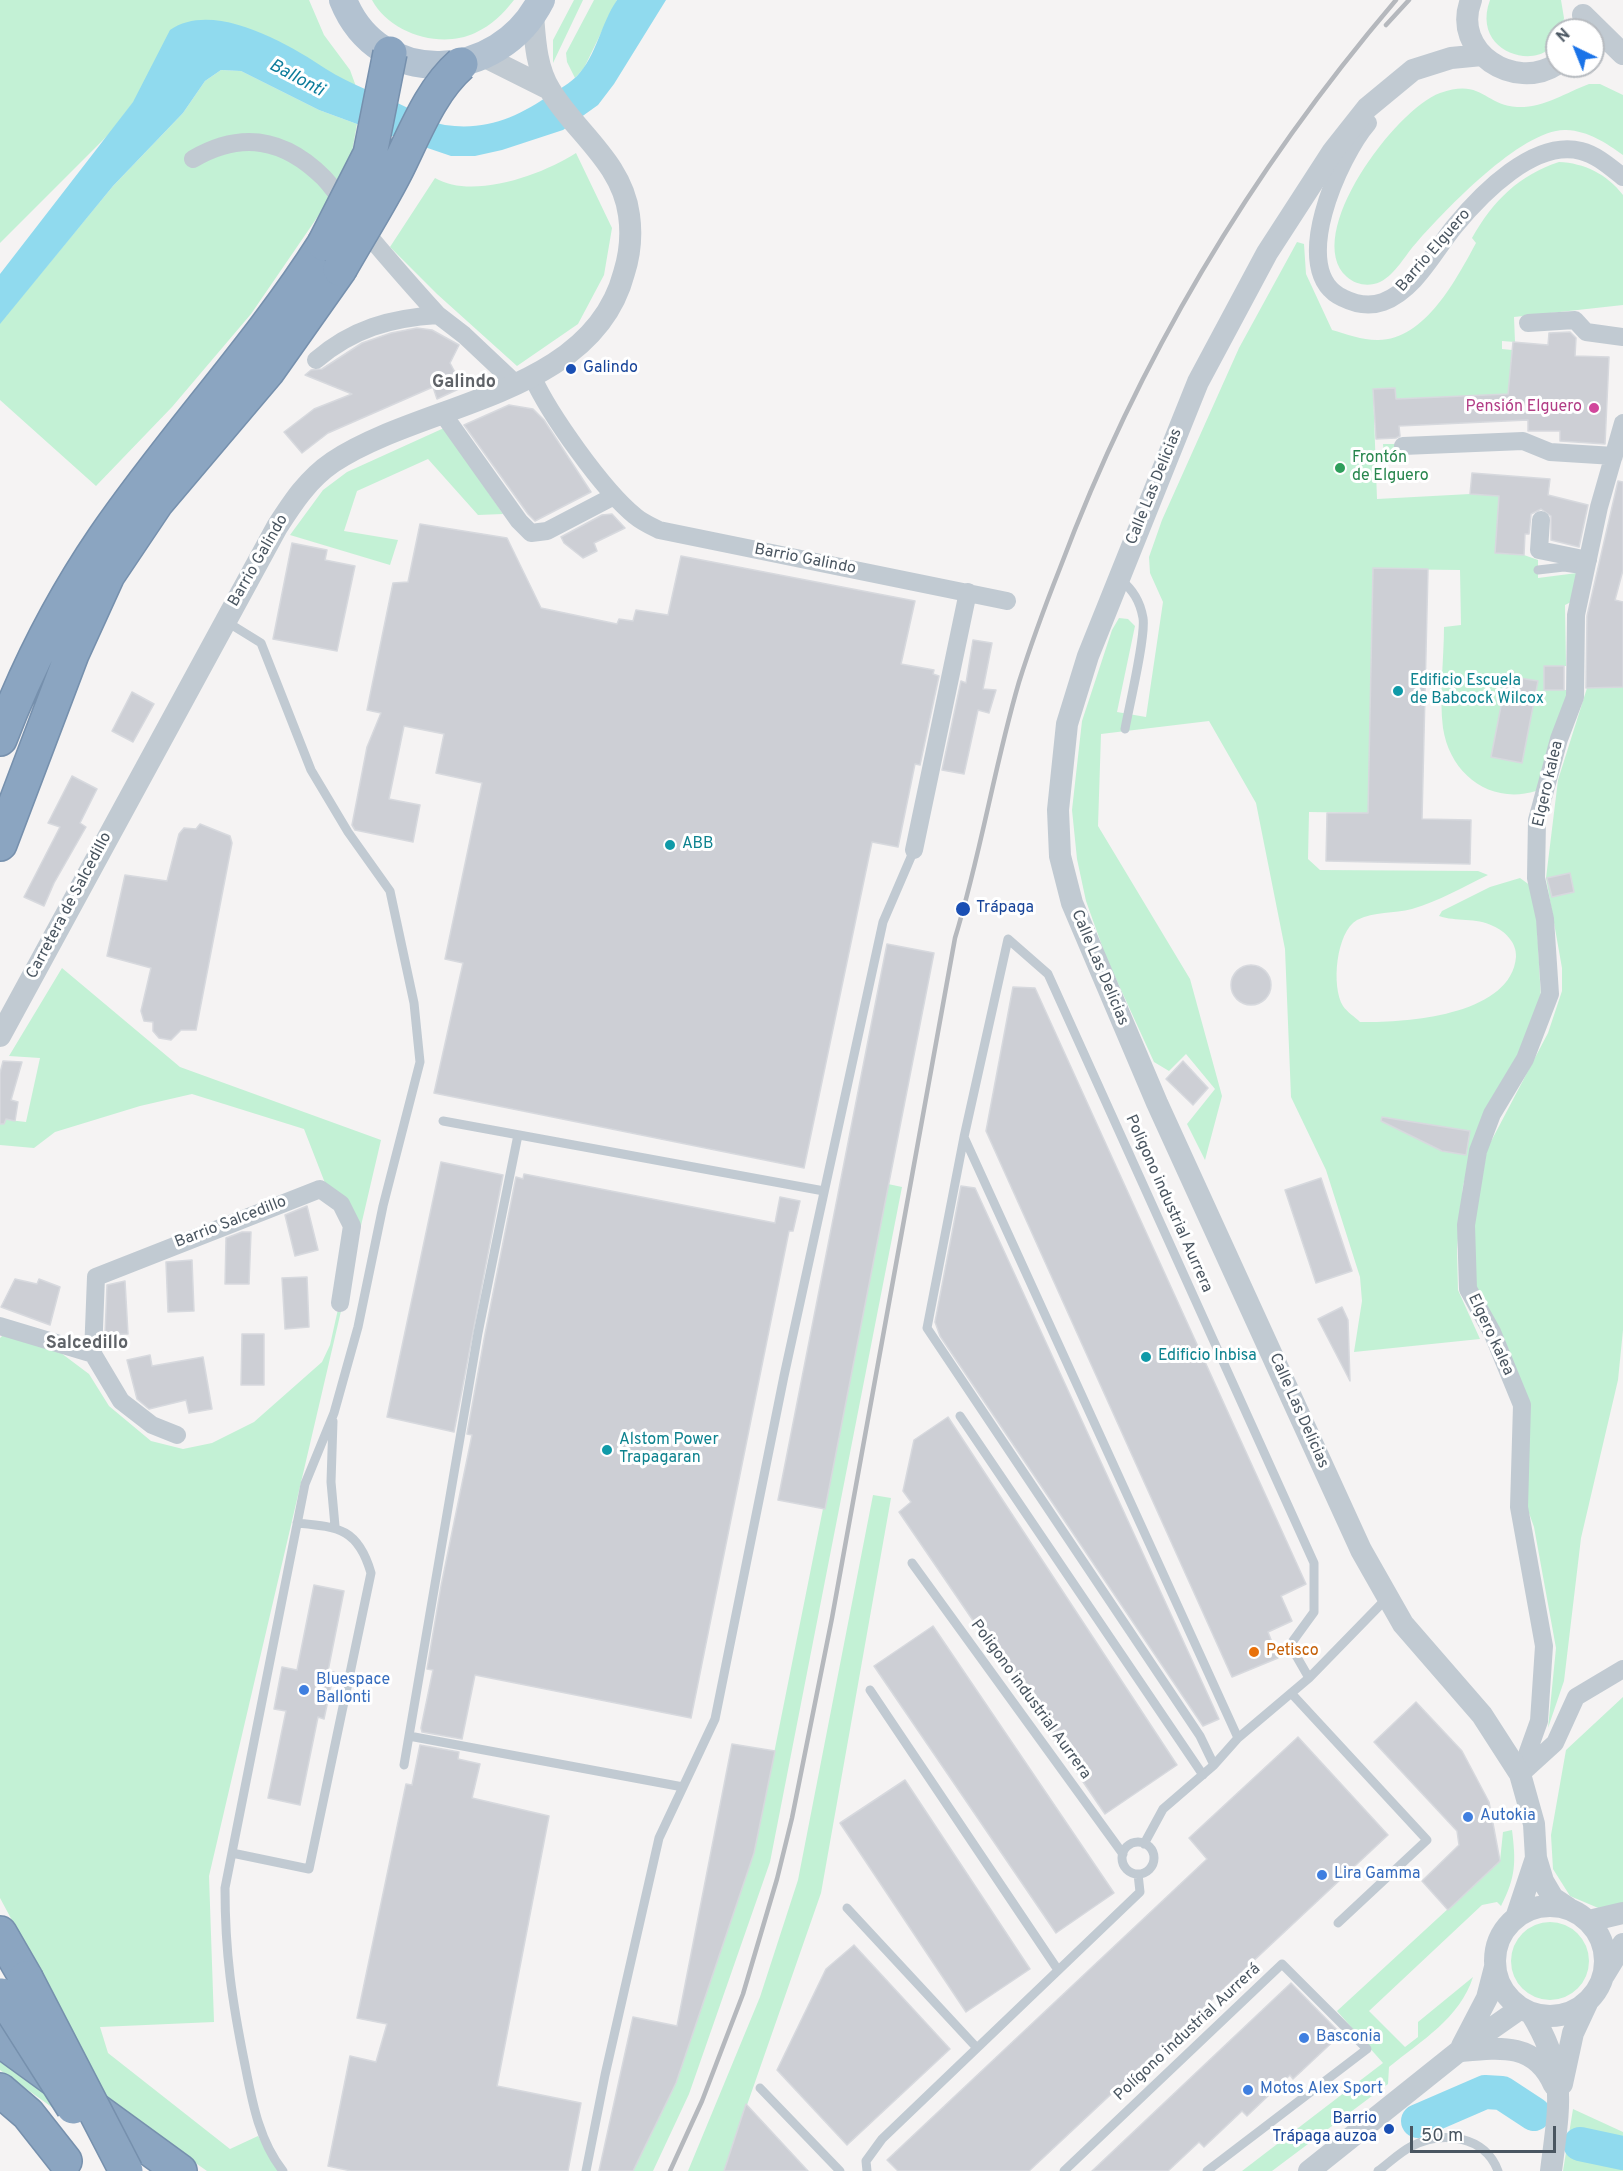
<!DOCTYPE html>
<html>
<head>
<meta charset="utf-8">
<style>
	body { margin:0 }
	#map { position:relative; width:1623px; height:2171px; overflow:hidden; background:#f5f3f3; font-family:Overpass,sans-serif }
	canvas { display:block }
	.north { position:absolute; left:1545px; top:18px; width:60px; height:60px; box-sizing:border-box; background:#fff; border:2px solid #b7bbc0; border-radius:50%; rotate:317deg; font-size:16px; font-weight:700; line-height:24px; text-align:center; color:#4a5661 }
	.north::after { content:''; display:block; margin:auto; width:21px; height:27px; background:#1a73e8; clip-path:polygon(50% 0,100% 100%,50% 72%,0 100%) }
	.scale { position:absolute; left:1410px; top:2126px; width:146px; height:27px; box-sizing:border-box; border:3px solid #4a5661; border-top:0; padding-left:8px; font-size:18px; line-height:21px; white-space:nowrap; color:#4a5661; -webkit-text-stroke:4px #fff; paint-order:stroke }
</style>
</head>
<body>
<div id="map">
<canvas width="1623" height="2171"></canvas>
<div class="north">N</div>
<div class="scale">50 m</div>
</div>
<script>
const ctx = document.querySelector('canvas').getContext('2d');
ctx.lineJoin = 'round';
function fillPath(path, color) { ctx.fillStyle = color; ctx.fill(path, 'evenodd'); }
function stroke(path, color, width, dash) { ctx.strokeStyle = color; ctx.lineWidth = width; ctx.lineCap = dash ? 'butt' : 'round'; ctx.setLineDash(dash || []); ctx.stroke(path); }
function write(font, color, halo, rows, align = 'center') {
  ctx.font = font + ' Overpass,sans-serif'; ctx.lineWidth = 6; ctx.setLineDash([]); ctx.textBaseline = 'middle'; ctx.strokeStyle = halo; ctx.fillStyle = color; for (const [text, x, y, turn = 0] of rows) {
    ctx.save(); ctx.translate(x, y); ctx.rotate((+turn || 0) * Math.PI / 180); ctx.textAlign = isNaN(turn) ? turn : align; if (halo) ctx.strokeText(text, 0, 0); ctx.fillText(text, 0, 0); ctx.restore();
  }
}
fillPath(new Path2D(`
	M0 0H309L324 35 350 70 358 92 243 51 173 50 110 133 0 243Z
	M372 0H514C503 14 492 25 475 33 441 49 390 34 372 0Z
	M574 0H583L553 63V40Z
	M594 0H617L584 68 575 78 567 62 566 53Z
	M1490 0H1561L1564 18 1562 30H1557C1557 75 1468 60 1490 0Z
	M221 70 241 71 319 110 357 124 352 152 325 206 251 314 172 407 96 486 0 400V323L113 186 183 113 205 81Z
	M1589 84H1600L1623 95V155C1606 143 1589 131 1566 130 1523 128 1445 210 1417 242 1405 255 1396 274 1380 282 1369 287 1356 285 1347 277 1301 235 1396 109 1440 93 1482 78 1484 105 1517 107 1544 108 1565 93 1589 84Z
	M576 153 612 228 604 275 578 324 517 366 437 294 390 247 435 178C472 200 542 175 576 153Z
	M1559 162C1584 163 1607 174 1623 195V305L1514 317 1515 342 1502 341V349L1512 350 1510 394 1396 399 1395 388 1373 389 1377 499 1470 494 1514 497 1498 513 1495 553 1524 555 1538 560V578L1577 573 1573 601 1565 605 1566 666H1544V690H1566L1568 699 1536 791C1490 805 1450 774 1443 728 1439 697 1444 658 1444 627L1461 625 1460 570 1373 569 1368 813 1309 812 1308 859 1320 870 1478 871 1488 875C1463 887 1439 901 1412 909 1394 914 1374 911 1357 920 1336 932 1331 987 1343 1006 1347 1012 1355 1017 1360 1022 1404 1023 1511 1016 1516 957 1517 943 1505 931 1493 926 1476 917 1456 922 1439 916L1442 911 1490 887 1520 878 1531 886 1536 906 1541 1000 1521 1049 1470 1159 1463 1186 1457 1249 1458 1290 1480 1339 1354 1352 1362 1301 1360 1277 1326 1170 1291 1097 1285 949 1256 803 1209 721 1101 734 1098 826 1190 979 1222 1096 1205 1160 1187 1124 1215 1089 1186 1054 1169 1071 1154 1062 1106 957 1086 901 1077 859 1072 810 1082 721 1112 630 1119 618 1128 619 1135 626 1117 712 1146 717 1163 602 1150 573 1149 557 1162 520 1239 348 1297 242 1304 244 1306 274 1332 330C1346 334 1362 340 1377 340 1425 341 1457 278 1476 243L1472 238C1493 201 1519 175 1559 162Z
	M444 428 503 514 478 515 428 459 357 491 344 531 398 540 390 565 290 535 323 490 347 472Z
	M1383 444H1399V459H1384Z
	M1623 682V1330L1618 1380 1581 1538 1564 1681 1548 1728 1556 1648 1534 1527 1525 1502 1528 1401 1506 1343 1475 1284V1219L1487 1149 1548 1033 1562 991V968L1546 878 1558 780 1587 688 1621 687Z
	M62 968 180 1067 381 1140 209 1876 214 2022 100 2027 108 2053 230 2149 258 2136 280 2171H207L111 2104 0 1898V1338L3 1335 61 1353 89 1374 109 1406 151 1441 183 1449 212 1443 254 1422 322 1362 330 1345 357 1224 325 1183 304 1129 192 1094 140 1106 55 1132 34 1148 0 1145V1119L26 1122 40 1058 9 1056Z
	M888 1184 902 1187 770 1862 689 2094 653 2171H633L676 2083 754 1853Z
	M873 1495 891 1498 821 1893 724 2171H688L760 1997 798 1880Z
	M1623 1697V1904L1603 1910 1570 1896 1553 1869 1551 1835 1566 1750Z
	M1512 1830C1516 1862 1516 1877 1501 1906L1497 1902 1482 1905 1369 2011 1405 2047 1418 2037V2022L1473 1977C1460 2018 1421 2041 1389 2067L1388 2084 1272 2171H1242L1383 2063 1337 2011 1500 1861 1503 1832Z
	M1511 1961a39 39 0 1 1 78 0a39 39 0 1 1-78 0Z
	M0 2052 54 2090 74 2123 0 2070Z
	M1573 2109 1623 2132V2171H1563Z`), '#c3f1d5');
fillPath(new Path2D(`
	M617 0H666L614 84 598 105 563 130 502 150 475 156H451L357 124 319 110 241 71 221 70 205 81 183 113 113 186 0 324V274L133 102 170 30C213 0 287 43 326 69 351 85 382 95 408 108 420 113 433 123 445 125 487 131 518 117 551 94 560 89 570 83 577 76 597 55 601 23 617 0Z`), '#90daee');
stroke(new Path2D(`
	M1418 2121 1485 2092 1502 2093 1534 2114
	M1580 2144 1623 2153`), '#90daee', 34);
const building = new Path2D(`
	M417 328 432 330 459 345 450 363 463 387 437 399 433 387 328 433 302 453 284 432 314 409 352 394 305 375 311 370 322 369 362 343 391 333Z
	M1570 332 1576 338 1575 356 1609 357 1605 444 1560 441V431H1528V420L1399 426 1400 436 1396 438 1376 439 1373 389 1395 388 1396 399 1508 394 1513 342 1548 345 1549 333Z
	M509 405 533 409 544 420 591 492 535 521 528 514 464 425Z
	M1472 473 1550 479 1548 495 1588 505 1579 547 1551 540V516L1541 509 1531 514 1529 534H1525L1524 555 1495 553 1499 496 1470 494Z
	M1618 481 1623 482V570L1615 600 1623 602V687L1586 688 1587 616Z
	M612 514 625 528 594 543 597 551 583 558 564 543 561 537 602 515Z
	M420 524 507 538 541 608 617 624 619 619 633 621 636 610 668 615 681 556 915 601 901 664 934 670 933 674 939 676 920 765 915 764 898 847 872 842 804 1168 434 1093 463 963 445 959 482 783 436 773 444 734 404 726 389 799 420 805 413 842 355 830 352 825 367 747 381 713 367 710 393 583 408 582Z
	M292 543 327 550 325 560 355 566 337 651 273 639Z
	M1373 568 1428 569 1422 819 1471 820 1470 864 1326 861 1327 813H1368Z
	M973 640 992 643 983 689 996 690 989 713 978 710 964 774 942 770 961 681 966 683Z
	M1544 666H1564V690H1544Z
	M1507 676 1538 681 1522 763 1491 757Z
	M132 692 154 704 133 742 112 731Z
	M72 776 97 789 80 823 86 827 54 883 44 906 24 897 60 827 48 823Z
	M200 824 230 836 232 843 196 1030H181L171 1040 159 1038 153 1031V1022L144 1021 141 1011 151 968 107 956 125 875 167 881 179 834 184 828 196 829Z
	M1570 873 1574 892 1552 897 1547 878Z
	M887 944 934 953 825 1509 778 1500Z
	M1231 985a20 20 0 1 1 40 0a20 20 0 1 1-40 0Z
	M1013 987 1035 988 1306 1584 1281 1596 1292 1621 1268 1632 1278 1658 1232 1677 986 1131Z
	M3 1061 22 1062 11 1100 18 1102 15 1121 6 1119 4 1124H0V1073Z
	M1183 1061 1208 1088 1193 1105 1166 1079Z
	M1382 1117 1470 1131 1466 1155 1442 1151 1381 1121Z
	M441 1162 503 1175 454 1432 387 1417Z
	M524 1174 775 1223 780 1197 800 1201 793 1231H789L691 1718 475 1675 462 1739 422 1732 421 1728 433 1670 427 1669 441 1586 472 1435 467 1434 485 1334 516 1177 523 1179Z
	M1321 1178 1352 1271 1316 1283 1285 1190Z
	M961 1186 975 1188 1219 1719 1203 1726 940 1336 935 1322Z
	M307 1206 318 1250 295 1256 285 1215Z
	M242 1232H251L249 1284H225L226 1238Z
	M192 1260 194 1311 168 1312 166 1262Z
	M307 1277 309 1327 285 1329 282 1278Z
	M15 1279 37 1284 39 1279 60 1287 50 1325 1 1307Z
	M125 1281 128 1334 105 1335 107 1285Z
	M1342 1307 1348 1320 1350 1381 1318 1319Z
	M242 1334H264V1385H241Z
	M150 1355 152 1366 203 1357 212 1409 189 1413 186 1400 149 1409 137 1399 127 1360Z
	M948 1417 1177 1765 1105 1814 899 1512 911 1502 903 1491 914 1440Z
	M314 1585 344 1591 328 1671 334 1672 324 1719 318 1717 300 1805 268 1798 286 1711 274 1709 282 1667 297 1670Z
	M933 1626 1114 1893 1056 1933 874 1666Z
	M1416 1702 1462 1751 1489 1802 1500 1861 1448 1910 1422 1881 1459 1845 1457 1831 1374 1742Z
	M1298 1737 1388 1835 1029 2171H898L887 2160 1207 1859 1189 1838Z
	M732 1744 775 1751 754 1853 676 2083 633 2171H599L633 2017 677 2026Z
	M420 1745 459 1752 458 1759 480 1764 472 1798 549 1816 497 2086 581 2103 568 2171H351L328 2166 350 2056 376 2062 387 2024 357 2018 406 1784 412 1785Z
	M905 1780 1030 1969 966 2012 840 1823Z
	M854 1945 950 2049 847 2145 777 2070 826 1969Z
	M1291 1983 1341 2034 1293 2079 1290 2075 1247 2116 1242 2111 1204 2147 1199 2142 1168 2171H1092Z
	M746 2104 808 2171H724Z`);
fillPath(building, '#cdcfd5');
stroke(building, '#d7d9de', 1.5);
const motorway = new Path2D(`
	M0 739C27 668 61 601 104 538 173 437 258 348 324 244
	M0 844 72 654 108 575 157 502 268 371 340 269
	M0 1933 26 1978
	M0 2040 180 2171
	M0 2090 28 2114 65 2161`);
stroke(motorway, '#7690ad', 36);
stroke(new Path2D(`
	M1538 570 1564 567 1585 570
	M1120 579C1133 590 1140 601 1143 618 1146 636 1129 707 1125 729
	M227 622 261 643 311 770 348 832 390 891 414 1003 420 1062 383 1206 358 1327 334 1413 305 1484 225 1888C225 1953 232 2001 245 2065 252 2101 259 2141 283 2171
	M443 1121 824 1191
	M964 1137 927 1328 1200 1736 1214 1765
	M960 1416 1203 1775
	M333 1421 331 1482 335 1526
	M912 1563 1123 1854
	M870 1690 1058 1970
	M1291 1693 1427 1840 1338 1923
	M409 1736 683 1787
	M1238 1738 964 1137 1008 939 1048 974 1314 1563V1612L1290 1645 1309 1678
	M404 1765 478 1333 518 1135
	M1122 1858a16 16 0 1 1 32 0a16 16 0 1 1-32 0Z
	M1144 1844 1163 1809 1214 1765 1238 1738 1309 1678 1387 1598
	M232 1853 309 1869 371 1573C358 1528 338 1527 297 1523
	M847 1908 977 2048
	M760 2088 840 2171
	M586 2171 605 2075 659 1838 715 1719 784 1376 883 922 914 850
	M867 2171 866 2161 882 2139 1140 1892 1138 1874
	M1064 2171 1282 1964 1367 2049 1207 2171
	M1378 2171C1389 2163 1400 2152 1412 2146 1443 2130 1485 2136 1498 2171`), '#c1cad2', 9);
stroke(new Path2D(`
	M1368 123C1340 155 1286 272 1343 298 1355 304 1369 307 1383 302 1415 290 1433 253 1454 227 1481 194 1534 139 1581 151 1597 155 1610 167 1623 177
	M193 159C241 131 284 138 324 178 337 192 348 210 360 225 385 256 411 285 438 315
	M1528 323 1575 320 1586 332 1623 337
	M316 360C352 329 390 318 438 315L464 335 516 384
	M532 376C549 414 603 490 635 516 642 522 651 526 659 530L1007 601
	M443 414 519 521 531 533 547 531 614 496
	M1403 446 1523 441 1550 452 1614 456
	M1541 520 1539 550 1588 560
	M914 850 968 592
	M0 1326 93 1354
	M177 1435 152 1425 121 1401 93 1354 96 1277 320 1189 341 1204 352 1226 340 1303
	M1522 1773 1555 1743 1576 1697 1623 1669
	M1520 1774 1539 1721 1544 1646 1519 1507 1522 1405 1492 1332 1468 1289 1466 1225 1478 1151 1492 1114 1525 1059 1550 994 1545 919 1536 878 1537 820 1559 739 1575 697 1576 615 1599 507 1623 423`), '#c1cad2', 18);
stroke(new Path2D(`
	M1471 0C1451 52 1515 92 1557 64
	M1583 15 1623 54
	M1482 55 1451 58 1413 70 1367 108 1333 151 1267 253 1198 382 1088 656 1067 724 1058 810 1060 856 1072 903 1157 1103 1361 1550 1403 1624 1482 1715 1520 1774 1534 1824 1536 1858 1543 1881 1553 1898 1568 1908
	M485 57 549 89
	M0 1036 277 527C293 502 308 479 333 462 423 402 592 396 624 273 630 254 632 236 629 215 622 162 575 132 550 90 536 67 535 40 533 15
	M1495 1961a55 55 0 1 1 110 0a55 55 0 1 1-110 0Z
	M1516 1918 1536 1858
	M1589 1921 1623 1913
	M1604 1975 1623 1944
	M1531 2013C1568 2073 1559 2106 1551 2171
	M1462 2046 1487 1998 1495 1967
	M1462 2051C1501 2047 1536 2043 1554 2085
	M1562 2084 1573 2033 1587 2003
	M1309 2171 1458 2052 1521 2008`), '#c1cad2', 22);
stroke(new Path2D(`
	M343 0C379 90 499 83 541 0`), '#b3c2d1', 28);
stroke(motorway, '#8ba5c1', 33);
stroke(new Path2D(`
	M1386 25 1409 0
	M670 2171 702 2101 743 1994 777 1879 792 1818 832 1618 955 938C981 854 994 767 1019 682 1031 644 1045 606 1060 568 1138 360 1252 169 1396 0`), '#b5b8bd', 4.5);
const motorwayBridge = new Path2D(`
	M324 244 370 154 390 53
	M340 269C358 237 378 206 395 173 414 136 429 92 461 64
	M26 1978 126 2171
	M2 1995 73 2107`);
stroke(motorwayBridge, '#7690ad', 36, []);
stroke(motorwayBridge, '#8ba5c1', 33);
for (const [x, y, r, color] of [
	[571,369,6,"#1a4fb4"],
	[1594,408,6,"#d1479c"],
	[1340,468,6,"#2e9e5b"],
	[1398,691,6,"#0f9aa8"],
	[670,845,6,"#0f9aa8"],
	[963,909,8,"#1a4fb4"],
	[1146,1357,6,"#0f9aa8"],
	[607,1450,6,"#0f9aa8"],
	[1254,1652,6,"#e8710a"],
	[304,1690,6,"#3f7fe0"],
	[1468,1817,6,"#3f7fe0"],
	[1322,1875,6,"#3f7fe0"],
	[1304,2038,6,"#3f7fe0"],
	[1248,2090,6,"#3f7fe0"],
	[1389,2129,6,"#1a4fb4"]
]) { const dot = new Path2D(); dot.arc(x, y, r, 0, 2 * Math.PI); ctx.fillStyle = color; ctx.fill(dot); stroke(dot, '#fff', 2); }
write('16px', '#4a5661', '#fff', [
	["Barrio Elguero",1434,251,-49],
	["Calle Las Delicias",1155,487,-68],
	["Barrio Galindo",805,560,11],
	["Barrio Galindo",259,561,-60],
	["Elgero kalea",1549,784,-77],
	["Carretera de Salcedillo",70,906,-62],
	["Calle Las Delicias",1099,968,67],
	["Poligono industrial Aurrera",1168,1204,66],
	["Barrio Salcedillo",231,1223,-21],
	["Elgero kalea",1490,1335,65],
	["Calle Las Delicias",1298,1411,66],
	["Poligono industrial Aurrera",1030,1700,54],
	["Polígono industrial Aurrerá",1188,2033,-43]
]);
write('16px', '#164399', '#fff', [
	["Galindo",583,369],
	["Trápaga",976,909],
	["Barrio",1377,2120,"right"],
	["Trápaga auzoa",1377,2138,"right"]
], 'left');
write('16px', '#b23c85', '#fff', [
	["Pensión Elguero",1582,408]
], 'right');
write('16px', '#27864d', '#fff', [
	["Frontón",1352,459],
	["de Elguero",1352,477]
], 'left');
write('16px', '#0d838f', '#fff', [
	["Edificio Escuela",1410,682],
	["de Babcock Wilcox",1410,700],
	["ABB",682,845],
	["Edificio Inbisa",1158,1357],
	["Alstom Power",619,1441],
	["Trapagaran",619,1459]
], 'left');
write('16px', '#c56008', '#fff', [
	["Petisco",1266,1652]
], 'left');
write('16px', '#366cbe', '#fff', [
	["Bluespace",316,1681],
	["Ballonti",316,1699],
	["Autokia",1480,1817],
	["Lira Gamma",1334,1875],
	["Basconia",1316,2038],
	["Motos Alex Sport",1260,2090]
], 'left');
write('italic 18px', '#0c7c9b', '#fff', [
	["Ballonti",296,79,28]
]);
write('bold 18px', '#5f6368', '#fff', [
	["Galindo",464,383],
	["Salcedillo",87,1344]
]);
</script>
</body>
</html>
